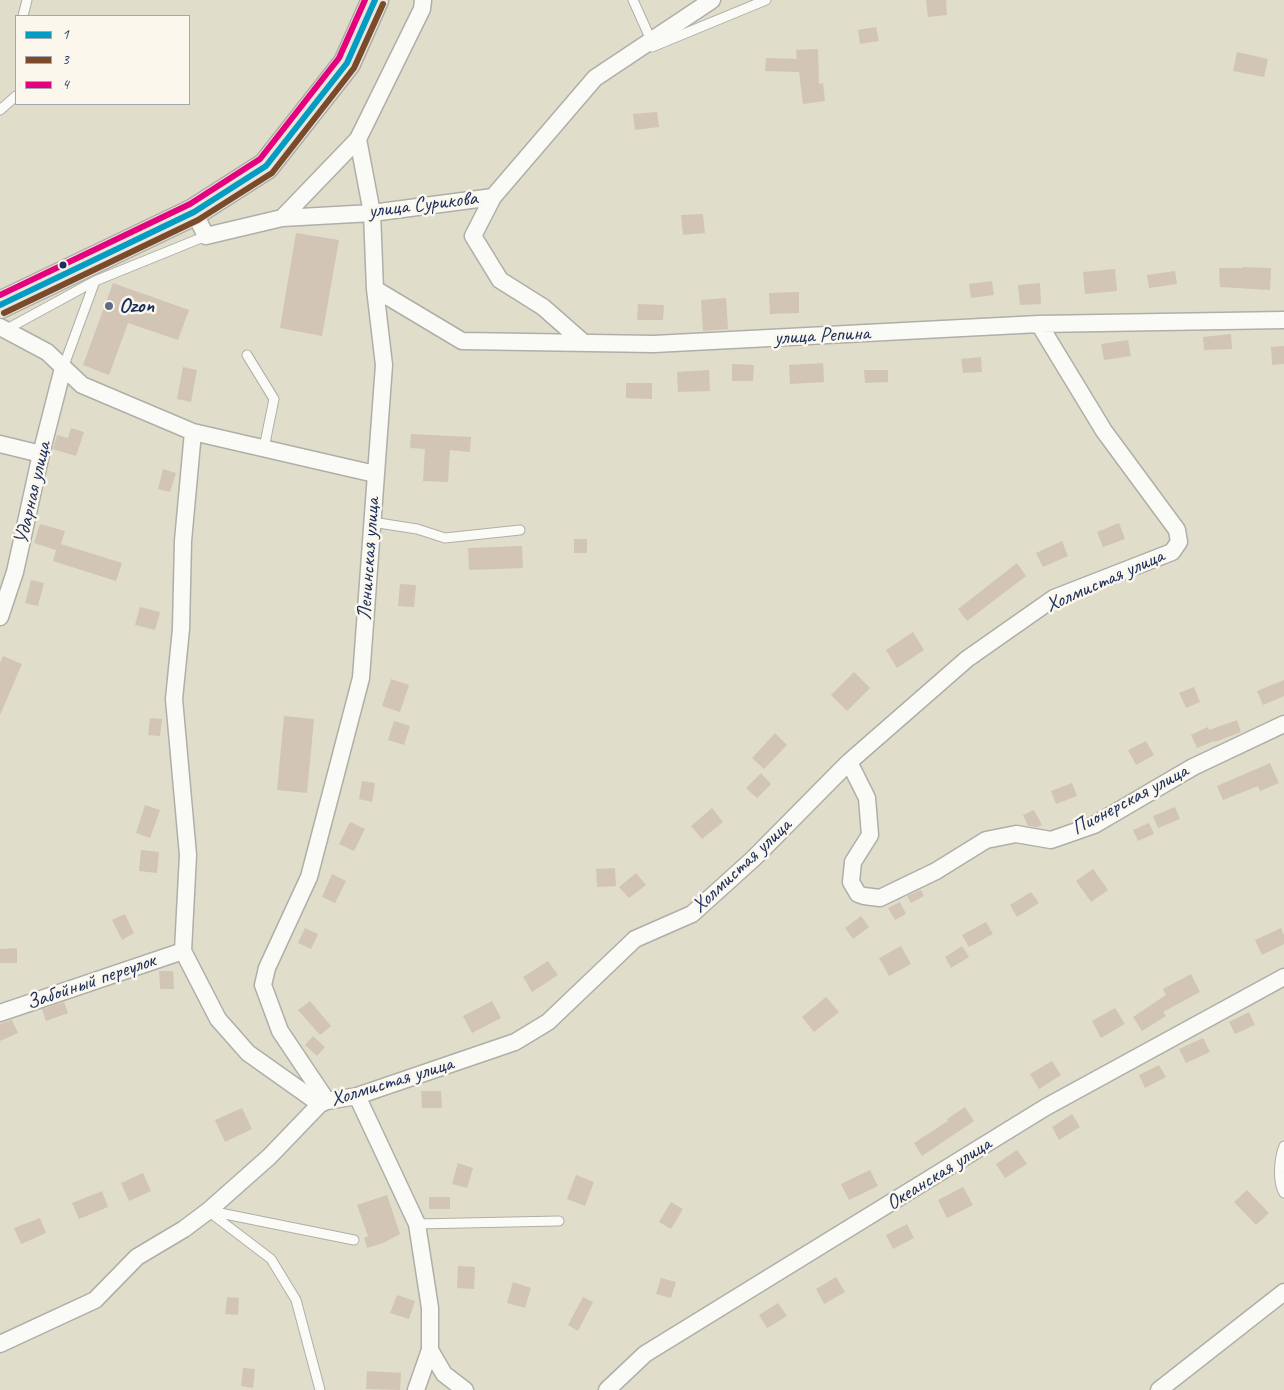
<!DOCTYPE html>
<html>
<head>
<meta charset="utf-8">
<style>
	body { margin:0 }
	#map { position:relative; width:1284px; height:1390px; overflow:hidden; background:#e0ddcb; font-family:Caveat,sans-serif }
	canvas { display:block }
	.legend { position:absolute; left:15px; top:15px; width:175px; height:90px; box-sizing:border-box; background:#fbf7ec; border:1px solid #a1a7b3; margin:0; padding:6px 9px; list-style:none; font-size:15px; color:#1b2f5e }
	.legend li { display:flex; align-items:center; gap:10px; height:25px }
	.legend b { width:25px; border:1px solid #a1a7b3 }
</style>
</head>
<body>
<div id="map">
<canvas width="1284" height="1390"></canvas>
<ul class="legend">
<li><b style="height:6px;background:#039dc3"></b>1</li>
<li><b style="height:6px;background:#7a4b2a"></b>3</li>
<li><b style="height:6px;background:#e5007d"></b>4</li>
</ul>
</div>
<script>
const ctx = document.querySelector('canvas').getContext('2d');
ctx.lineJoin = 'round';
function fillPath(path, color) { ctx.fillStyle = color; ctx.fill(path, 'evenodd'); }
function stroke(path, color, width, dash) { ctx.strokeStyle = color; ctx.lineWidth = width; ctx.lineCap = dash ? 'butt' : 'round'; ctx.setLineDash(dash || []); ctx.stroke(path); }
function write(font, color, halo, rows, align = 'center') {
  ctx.font = font + ' Caveat,sans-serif'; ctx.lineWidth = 5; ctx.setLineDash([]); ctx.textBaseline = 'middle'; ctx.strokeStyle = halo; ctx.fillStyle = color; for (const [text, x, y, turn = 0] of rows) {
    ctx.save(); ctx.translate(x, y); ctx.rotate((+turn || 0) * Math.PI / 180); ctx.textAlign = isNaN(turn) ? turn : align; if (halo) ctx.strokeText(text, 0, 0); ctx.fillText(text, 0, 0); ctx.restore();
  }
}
fillPath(new Path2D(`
	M926 0H946L947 15 928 17Z
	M876 27 879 41 860 44 858 30Z
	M818 49 819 84 823 83 825 101 803 104 799 72 765 71 766 58 797 59 796 50Z
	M1237 52 1268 59 1264 77 1233 71Z
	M657 112 659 127 635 130 633 114Z
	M703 214 705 233 683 235 681 215Z
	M296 233 339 240 322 336 280 328Z
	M1243 267 1271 268 1270 290 1220 287 1219 268H1242Z
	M1115 269 1117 291 1085 294 1083 272Z
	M1175 271 1177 284 1149 288 1147 275Z
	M992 281 994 295 971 298 969 284Z
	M113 283 189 310 178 340 128 323 109 375 83 365Z
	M1040 283 1041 304 1020 305 1018 285Z
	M799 292V313L770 314 769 293Z
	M726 298 728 329 703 331 701 300Z
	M638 304 664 305 663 320H637Z
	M1231 334 1232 349 1204 350 1203 337Z
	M1128 340 1131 356 1104 360 1101 344Z
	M1284 346V364L1272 365 1271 347Z
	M981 357 982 372 963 373 961 359Z
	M823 363 824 382 790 384 789 365Z
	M732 364 754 365 753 381H732Z
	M183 367 197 370 191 402 177 399Z
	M709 370 710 391 678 392 677 372Z
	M864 370H888V382L865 383Z
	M626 383H652V399L626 398Z
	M71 428 84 432 76 456 53 449 57 435 68 438Z
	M411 434 471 437 470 452 450 450 448 482 423 481 425 449 410 448Z
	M163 469 176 473 170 492 158 489Z
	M1119 523 1125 539 1103 547 1097 532Z
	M40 524 65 531 61 544 122 563 116 581 53 561 56 550 34 543Z
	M574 539H587V553H574Z
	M1062 541 1068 556 1043 567 1036 553Z
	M522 546 523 568 469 570 468 548Z
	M1017 563 1026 576 967 621 958 609Z
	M31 580 44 583 38 606 25 603Z
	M400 584 416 585 414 607 398 606Z
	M140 607 160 612 155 630 135 625Z
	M913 632 924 650 897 668 886 650Z
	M3 656 22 664 0 715V663Z
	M854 672 870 688 847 711 831 695Z
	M391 679 409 685 400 712 382 706Z
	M1284 680V696L1263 705 1257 691Z
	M1194 687 1200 702 1186 708 1179 693Z
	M284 716 314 719 307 793 277 790Z
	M150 718 162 719 160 736 148 735Z
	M1237 720 1241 732 1215 742 1214 741 1197 748 1191 735 1208 727 1209 730Z
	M394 721 410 726 404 745 388 740Z
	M775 733 787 745 764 769 752 758Z
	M1146 741 1154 755 1136 765 1128 750Z
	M1270 763 1279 783 1260 791 1258 786 1223 800 1217 786Z
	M761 773 771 784 757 798 746 788Z
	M362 781 375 783 372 802 359 799Z
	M1072 783 1077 796 1056 804 1051 791Z
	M145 805 160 810 150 838 136 833Z
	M1175 807 1180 819 1158 828 1153 816Z
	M712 808 723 822 702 839 691 826Z
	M1034 810 1042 825 1037 827 1028 826 1023 815Z
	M350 822 365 829 354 851 339 844Z
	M1149 823 1154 834 1138 841 1133 830Z
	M141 850 159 852 157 873 139 871Z
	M615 868 616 886 597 887 596 869Z
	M1093 869 1108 890 1091 902 1076 881Z
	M636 873 646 885 629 898 619 887Z
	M332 874 346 881 335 903 322 897Z
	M921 890 924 896 911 903 907 896Z
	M1031 892 1039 903 1017 917 1010 905Z
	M900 902 906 914 895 920 888 908Z
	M125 914 134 933 122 940 112 920Z
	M861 916 869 927 853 939 845 928Z
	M986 922 993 934 969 947 962 935Z
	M305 928 318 934 311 949 298 943Z
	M1281 928 1284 935V944L1262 955 1255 940Z
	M901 946 911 964 889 976 879 958Z
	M962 946 969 957 951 968 945 957Z
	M17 948V963H0V949Z
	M548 961 558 975 532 992 523 977Z
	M159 971H173L174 989H160Z
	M1191 974 1200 992 1163 1012 1166 1016 1142 1031 1133 1017 1166 995 1163 989Z
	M826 997 839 1012 814 1032 802 1017Z
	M310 1001 331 1026 320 1035 298 1010Z
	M492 1001 501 1018 472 1033 463 1016Z
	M64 1002 68 1013 46 1021 42 1009Z
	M1115 1008 1125 1024 1101 1038 1092 1021Z
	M1249 1012 1255 1025 1235 1034 1229 1022Z
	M12 1020 18 1033 0 1041V1024Z
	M313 1036 325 1047 317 1056 305 1045Z
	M1203 1038 1210 1052 1186 1063 1179 1049Z
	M1052 1061 1061 1075 1039 1089 1030 1074Z
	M1159 1065 1166 1077 1145 1088 1139 1075Z
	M421 1091H441L442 1108H422Z
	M965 1107 974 1121 922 1156 914 1143 948 1121 947 1119Z
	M242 1108 252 1129 225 1142 215 1120Z
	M1072 1114 1080 1127 1059 1140 1052 1127Z
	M1017 1150 1027 1164 1005 1178 996 1164Z
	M458 1163 473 1168 467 1188 452 1184Z
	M870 1170 878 1186 849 1200 841 1184Z
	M143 1173 151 1191 129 1201 121 1183Z
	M576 1175 594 1182 585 1206 567 1199Z
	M963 1187 973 1205 947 1218 938 1200Z
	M1247 1190 1269 1213 1256 1225 1234 1202Z
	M102 1191 108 1207 79 1219 72 1203Z
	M387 1195 400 1234 383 1243 367 1248 364 1238 368 1236 357 1205Z
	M429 1197H450V1209H429Z
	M671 1202 683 1209 671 1229 659 1222Z
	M40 1218 46 1233 21 1244 14 1228Z
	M907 1224 914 1238 893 1249 886 1235Z
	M458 1266 475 1267 474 1289 457 1288Z
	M836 1277 845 1292 824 1304 816 1289Z
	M661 1278 676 1282 671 1298 656 1294Z
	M513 1282 531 1288 525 1308 507 1303Z
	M397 1295 415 1301 409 1319 390 1313Z
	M227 1297 239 1298 238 1315 225 1314Z
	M583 1297 593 1302 578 1331 568 1325Z
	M778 1303 787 1316 767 1328 759 1315Z
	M243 1368 255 1369 253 1388 241 1386Z
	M367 1371 401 1373 400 1390 366 1389Z`), '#d2c5b5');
const lane = new Path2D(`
	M633 0 651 40
	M23 16 27 0
	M652 47 766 0
	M0 110 16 96
	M7 329 95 281 206 236
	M247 355 274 399 264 448
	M63 368 95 281
	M372 522 417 529 445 538 520 530
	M1284 1146C1279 1159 1277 1181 1284 1193
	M208 1211 271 1259 296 1300 320 1390
	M210 1211 354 1240
	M417 1224 559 1221`);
const street = new Path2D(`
	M493 197 473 236 500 280 543 307 584 343
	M194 212 206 236 282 218 372 213 493 197 595 78 712 0
	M282 218 358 139
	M375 289 462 341 654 344 1039 324 1284 320
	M0 327 47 352 82 385 193 432 375 474
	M193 432 183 541 181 629 174 699 188 855 183 951 218 1019 248 1053 320 1104
	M0 444 41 454
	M0 617 15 572 41 454 63 368
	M849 762 867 798 870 835 853 862 851 882 858 894 864 896 880 898 936 871 986 840 1016 834 1051 840 1094 825 1193 767 1284 724
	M0 1013 183 951
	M357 1096 417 1224 430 1308V1350L444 1374 465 1390
	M327 1101 280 1031 263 985 267 968 309 877 361 678 384 365 375 289 372 213 358 139 422 9 423 0
	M0 1344 95 1300 137 1257 184 1229 208 1211 269 1157 320 1104 327 1101 357 1096 515 1042 548 1022 635 939 692 914 753 859 849 762 967 659 1054 598 1172 552 1179 542 1177 530 1104 431 1039 324
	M416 1390 430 1350
	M607 1390 645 1354 1046 1107 1284 977
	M1159 1390 1284 1292`);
const primary = new Path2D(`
	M0 305 194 212 266 166 347 63 375 0`);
stroke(lane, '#afafa8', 11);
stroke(street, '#afafa8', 19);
stroke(primary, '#afafa8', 29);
stroke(lane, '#fafaf7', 9);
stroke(street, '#fafaf7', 16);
stroke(primary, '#ebe4db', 26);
stroke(new Path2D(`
	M0 305 194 212 266 166 347 63 375 0`), '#039dc3', 6);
stroke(new Path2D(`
	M4 313 198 220 272 173 354 68 383 4`), '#7a4b2a', 6);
stroke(new Path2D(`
	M0 295 190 204 260 159 339 58 365 0`), '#e5007d', 6);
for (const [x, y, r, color] of [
	[63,265,4.5,"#1b2f5e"],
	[109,306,5,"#606c84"]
]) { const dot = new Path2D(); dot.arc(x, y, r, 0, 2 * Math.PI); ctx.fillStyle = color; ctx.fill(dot); stroke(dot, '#fbf7ec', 2); }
write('21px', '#1b2f5e', '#fbf7ec', [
	["улица Сурикова",423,205,-7],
	["улица Репина",822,336,-3],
	["Ударная улица",33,493,-77],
	["Ленинская улица",369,559,-86],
	["Холмистая улица",1105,581,-24],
	["Пионерская улица",1130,800,-28],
	["Холмистая улица",742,866,-43],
	["Забойный переулок",91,982,-19],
	["Холмистая улица",392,1082,-17],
	["Океанская улица",939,1174,-32]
]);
write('bold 21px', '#1b2f5e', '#fbf7ec', [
	["Ozon",119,306]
], 'left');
</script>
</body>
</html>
